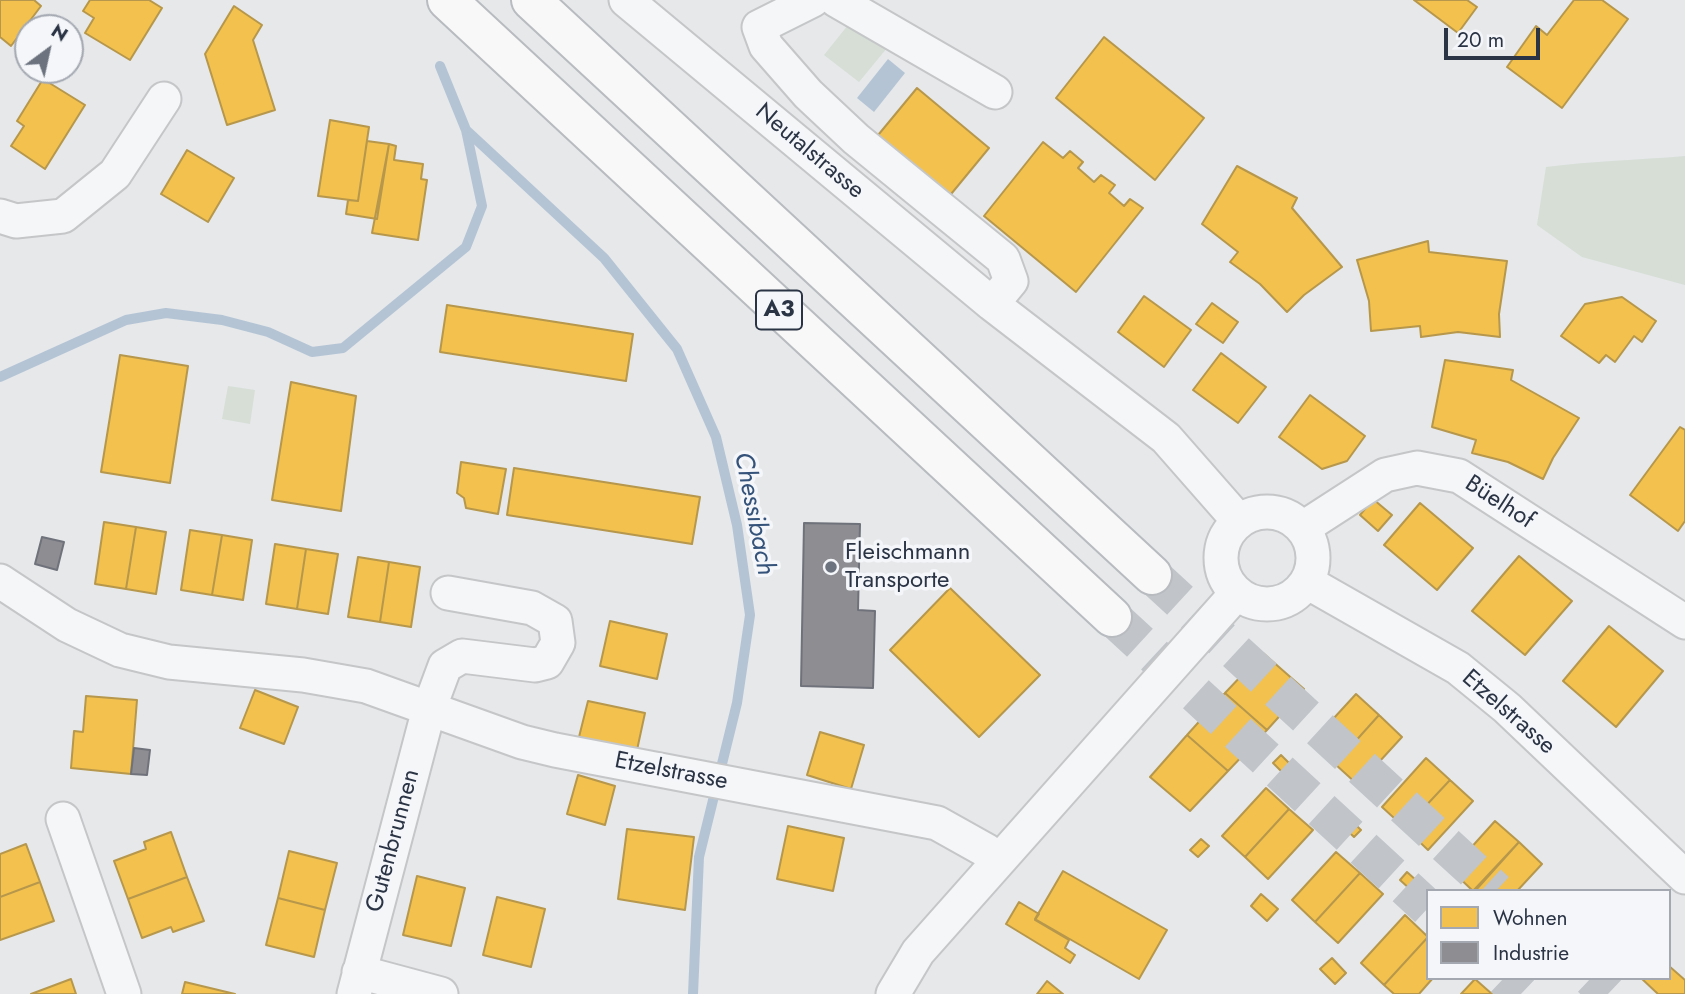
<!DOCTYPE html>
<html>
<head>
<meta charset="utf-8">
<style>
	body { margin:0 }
	#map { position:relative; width:1685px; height:994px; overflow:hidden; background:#e6e8ea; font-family:Jost,sans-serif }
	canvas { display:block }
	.legend { position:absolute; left:1426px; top:889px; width:245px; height:91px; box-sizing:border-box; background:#f4f6f9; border:2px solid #a4a8b1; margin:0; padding:9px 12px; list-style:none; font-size:21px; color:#2b3445 }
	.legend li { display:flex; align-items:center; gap:14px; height:35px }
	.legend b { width:35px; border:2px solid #a4a8b1 }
	.north { position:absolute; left:14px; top:14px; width:70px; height:70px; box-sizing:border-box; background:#f4f6f9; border:2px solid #a4a8b1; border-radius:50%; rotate:33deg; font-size:19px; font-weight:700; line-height:28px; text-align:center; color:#2b3445 }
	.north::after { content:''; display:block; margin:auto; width:24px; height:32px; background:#6c737f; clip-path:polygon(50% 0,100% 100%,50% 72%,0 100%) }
	.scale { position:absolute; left:1444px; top:28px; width:96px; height:32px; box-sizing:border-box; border:4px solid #2b3445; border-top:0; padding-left:9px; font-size:21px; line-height:24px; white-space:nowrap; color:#2b3445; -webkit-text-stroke:5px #f4f6f9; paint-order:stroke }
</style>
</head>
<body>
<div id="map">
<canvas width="1685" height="994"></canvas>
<ul class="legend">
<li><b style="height:19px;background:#f2c14e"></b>Wohnen</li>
<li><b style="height:19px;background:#8d8d92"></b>Industrie</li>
</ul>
<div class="north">N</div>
<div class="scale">20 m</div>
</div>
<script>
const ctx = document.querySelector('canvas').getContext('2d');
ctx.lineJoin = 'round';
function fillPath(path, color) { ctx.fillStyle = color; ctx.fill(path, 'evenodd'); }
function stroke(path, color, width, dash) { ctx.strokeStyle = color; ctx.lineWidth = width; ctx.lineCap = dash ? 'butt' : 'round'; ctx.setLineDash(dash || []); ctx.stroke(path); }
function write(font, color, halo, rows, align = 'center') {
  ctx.font = font + ' Jost,sans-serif'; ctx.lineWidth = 7; ctx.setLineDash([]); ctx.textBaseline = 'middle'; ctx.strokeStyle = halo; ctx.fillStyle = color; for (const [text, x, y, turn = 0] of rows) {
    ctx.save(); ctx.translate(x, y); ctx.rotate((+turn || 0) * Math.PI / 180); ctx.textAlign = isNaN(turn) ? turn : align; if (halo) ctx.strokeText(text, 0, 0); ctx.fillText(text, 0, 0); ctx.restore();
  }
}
fillPath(new Path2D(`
	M848 25 887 48 859 82 824 55Z
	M1685 156V285L1582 257 1537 225 1546 167C1593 161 1638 160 1685 156Z
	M228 386 255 390 250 424 222 419Z`), '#d6ded6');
fillPath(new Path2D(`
	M888 59 905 73 874 112 857 98Z`), '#b4c4d5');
const homes = new Path2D(`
	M0 0H34L41 6 11 46 0 37Z
	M90 0H149L162 8 130 60 85 33 94 18 83 11Z
	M1414 0H1467L1477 7 1458 33Z
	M1574 0H1602L1628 19 1562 108 1507 67 1536 26 1547 35Z
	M234 6 262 25 253 40 275 110 227 125 205 54Z
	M1104 37 1204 118 1155 180 1056 98Z
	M43 79 85 105 45 169 11 146 24 126 17 121Z
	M917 88 989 148 947 199 874 140Z
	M330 120 369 127 358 201 318 196Z
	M367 141 389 144 377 219 346 214 348 200 358 201Z
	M1043 142 1063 158 1070 151 1083 162 1078 168 1094 182 1101 175 1115 185 1109 193 1124 206 1130 199 1143 208 1076 292 984 216Z
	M389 144 396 146 394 160 423 164 421 179 427 180 418 240 372 233Z
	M187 150 234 178 208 222 161 194Z
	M1237 166 1297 198 1292 208 1342 267 1304 295 1287 312 1260 284 1230 262 1238 252 1202 224Z
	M1428 241 1429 252 1507 261 1499 314 1500 337 1458 332 1421 337 1420 326 1371 331 1369 301 1357 260Z
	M1144 296 1191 330 1164 367 1118 332Z
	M1622 297 1656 321 1642 342 1634 336 1615 362 1606 355 1599 363 1561 336 1585 304Z
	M1212 303 1238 322 1223 343 1196 324Z
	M447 305 633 334 626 381 440 352Z
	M1221 353 1266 387 1238 423 1193 390Z
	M120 355 188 366 170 483 101 472Z
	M1445 360 1513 370 1511 380 1579 418 1553 458 1543 479 1508 462 1472 453 1476 440 1432 427Z
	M291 382 356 396 341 511 272 500Z
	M1310 395 1365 436 1347 461 1322 469 1279 437Z
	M1680 427 1685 430V521L1678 531 1630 495Z
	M461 462 506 469 498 514 466 508 464 498 457 493Z
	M514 468 700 497 692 544 507 515Z
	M1373 499 1392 515 1378 531 1360 515Z
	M1420 503 1473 548 1437 590 1384 545Z
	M104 522 136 527 126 589 95 584Z
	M136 527 166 532 156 594 126 589Z
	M190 530 222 535 212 595 181 590Z
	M222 535 252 540 243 600 212 595Z
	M275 544 306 549 297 609 266 604Z
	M306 549 338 554 328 614 297 609Z
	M1519 556 1572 601 1525 655 1472 611Z
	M358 557 389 562 380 622 348 617Z
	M389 562 420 567 411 627 380 622Z
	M950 588 1040 675 979 737 890 650Z
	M610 621 667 634 657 679 600 666Z
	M1609 626 1663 671 1616 727 1563 681Z
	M1263 653 1304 689 1267 730 1225 693Z
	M255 690 298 707 284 744 240 728Z
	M1225 693 1267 730 1228 771 1187 735Z
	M1356 694 1379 715 1335 764 1311 743Z
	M86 696 137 700 131 774 71 768 74 731 83 732Z
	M588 701 645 713 637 750 579 737Z
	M1379 715 1402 737 1358 785 1335 764Z
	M820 732 864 745 851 789 807 775Z
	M1187 735 1228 771 1190 811 1150 777Z
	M1281 755 1292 766 1284 774 1273 763Z
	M1426 758 1450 780 1405 828 1382 807Z
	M578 775 615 786 605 825 567 814Z
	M1450 780 1473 801 1428 850 1405 828Z
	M1266 788 1289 809 1245 857 1222 836Z
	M1289 809 1313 830 1268 879 1245 857Z
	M1339 809 1361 830 1354 837 1332 816Z
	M1495 821 1519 842 1473 891 1451 870Z
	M788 826 844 838 833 891 777 879Z
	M627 829 694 837 685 910 618 899Z
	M171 832 187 877 128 899 114 861 146 849 144 842Z
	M1201 839 1209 846 1198 857 1190 850Z
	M1519 842 1542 864 1517 891H1475Z
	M26 844 40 882 0 897V854Z
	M289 851 337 863 325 910 278 898Z
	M1336 852 1360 873 1315 922 1292 900Z
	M1063 871 1167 930 1139 979 1035 919Z
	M1407 872 1428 891 1423 901 1400 880Z
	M1360 873 1383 894 1338 943 1315 922Z
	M417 876 465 888 451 946 403 935Z
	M187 877 204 921 173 932 171 927 142 938 128 899Z
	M40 882 54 921 0 940V897Z
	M1261 894 1278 909 1267 921 1251 906Z
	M497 897 545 909 531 967 483 955Z
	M278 898 325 910 314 957 266 945Z
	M1019 902 1039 914 1035 920 1069 940 1065 948 1075 955 1070 963 1006 924Z
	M1405 915 1428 937 1384 985 1361 963Z
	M1428 937V978H1433L1419 994H1394L1384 985Z
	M1332 958 1346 973 1335 984 1320 969Z
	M1669 966 1685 980V994H1658L1641 978H1669Z
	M71 979 76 994H31Z
	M1475 979 1492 994H1461Z
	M1047 981 1063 994H1037Z
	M185 982 235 994H182Z`);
fillPath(homes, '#f2c14e');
stroke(homes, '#b6974b', 2);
const industry = new Path2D(`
	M804 523 860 524 858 610 875 611 873 688 801 686Z
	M42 537 64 542 57 570 35 564Z
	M134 748 150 750 147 775 131 774Z`);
fillPath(industry, '#8d8d92');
stroke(industry, '#70727b', 2);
stroke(new Path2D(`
	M466 130 604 258 677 349 716 437 737 525 750 615 737 703 699 857 693 994
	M0 377 126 320 166 313 222 320 268 332 312 352 343 348 466 247 482 206 466 130 440 66`), '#b4c4d5', 10);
stroke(new Path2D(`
	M1152 575 1496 891
	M1112 617 1428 908
	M1504 978 1521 994
	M1591 978 1608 994`), '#c1c4c9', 38, [38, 19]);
const minor = new Path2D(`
	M626 0 992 304 1166 438 1238 520
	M813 0 759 27 766 46 808 94 856 139 1003 259 1011 281 992 304
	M836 0 995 92
	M0 216 16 221 63 216 115 174 164 99
	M1221 558a46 46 0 1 1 92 0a46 46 0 1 1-92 0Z
	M1303 528 1385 475 1417 468 1459 476 1685 622
	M0 581 67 625 120 650 169 662 303 675 366 686 522 742 555 750 937 823 987 851 996 863
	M1307 582 1458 668 1507 708 1685 877
	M63 819 124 994
	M359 972 441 994
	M354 994 429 709 445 666 462 656 535 665 547 662 558 643 555 621 532 608 448 593
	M893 994 918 952 1236 594`);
const highway = new Path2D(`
	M447 0 1112 617
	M531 0 1152 575`);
stroke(minor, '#c4c6c8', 37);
stroke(highway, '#b8bbbf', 42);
stroke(minor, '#f5f6f7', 33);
stroke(highway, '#f8f8f8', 38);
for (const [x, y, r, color] of [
	[831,567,7,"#6c737f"]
]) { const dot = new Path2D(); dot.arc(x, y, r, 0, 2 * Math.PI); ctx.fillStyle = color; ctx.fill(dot); stroke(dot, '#f4f6f9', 2.5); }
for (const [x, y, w] of [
	[779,310,46]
]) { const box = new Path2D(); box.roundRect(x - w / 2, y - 19.5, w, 39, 5); ctx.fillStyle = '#f4f6f9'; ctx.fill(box); stroke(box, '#2b3445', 2); }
write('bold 23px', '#2b3445', null, [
	["A3",779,310]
]);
write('24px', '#2b3445', '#f4f6f9', [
	["Neutalstrasse",809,152,40],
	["Büelhof",1499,503,33],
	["Etzelstrasse",1508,713,41],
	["Etzelstrasse",671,772,11],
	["Gutenbrunnen",394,841,-75]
]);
write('24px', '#2b3445', '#f4f6f9', [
	["Fleischmann",845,553],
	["Transporte",845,581]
], 'left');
write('italic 26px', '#34527a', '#f4f6f9', [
	["Chessibach",753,514,79]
]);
</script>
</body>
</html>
